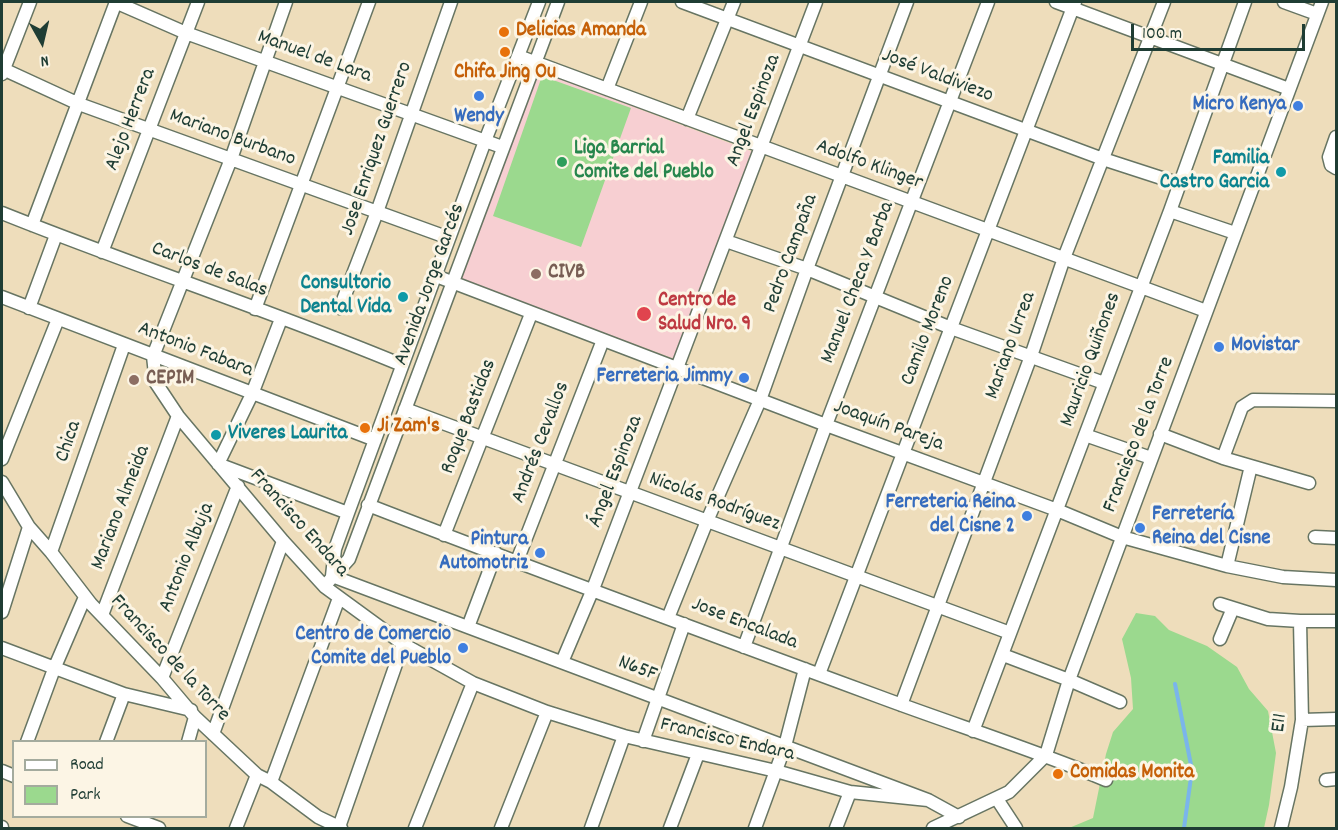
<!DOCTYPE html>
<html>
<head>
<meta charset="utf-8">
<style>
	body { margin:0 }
	#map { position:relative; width:1338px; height:830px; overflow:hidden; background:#edb; font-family:Dekko,sans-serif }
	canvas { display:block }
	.frame { position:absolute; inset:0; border:3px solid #1f3d34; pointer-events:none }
	.legend { position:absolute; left:12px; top:740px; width:195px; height:78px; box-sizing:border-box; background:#fcf5e5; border:2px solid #a4ab9e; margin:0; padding:8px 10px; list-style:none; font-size:18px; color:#1f3d34 }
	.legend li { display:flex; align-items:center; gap:12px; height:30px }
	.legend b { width:30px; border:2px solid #a4ab9e }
	.north { position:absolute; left:12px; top:12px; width:60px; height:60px; -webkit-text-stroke:4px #fcf5e5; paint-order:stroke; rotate:172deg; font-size:16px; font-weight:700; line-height:24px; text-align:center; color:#1f3d34 }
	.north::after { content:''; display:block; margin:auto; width:21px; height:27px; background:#1f3d34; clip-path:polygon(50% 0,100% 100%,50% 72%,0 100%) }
	.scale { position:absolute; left:1131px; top:24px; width:174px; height:27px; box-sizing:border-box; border:3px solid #1f3d34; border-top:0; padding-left:8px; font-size:18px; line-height:21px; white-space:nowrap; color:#1f3d34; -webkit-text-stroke:4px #fcf5e5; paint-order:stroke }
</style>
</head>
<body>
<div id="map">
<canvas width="1338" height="830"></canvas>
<div class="frame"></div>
<ul class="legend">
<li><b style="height:8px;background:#fff"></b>Road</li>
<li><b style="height:16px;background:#9bd98e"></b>Park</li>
</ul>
<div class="north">N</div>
<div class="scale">100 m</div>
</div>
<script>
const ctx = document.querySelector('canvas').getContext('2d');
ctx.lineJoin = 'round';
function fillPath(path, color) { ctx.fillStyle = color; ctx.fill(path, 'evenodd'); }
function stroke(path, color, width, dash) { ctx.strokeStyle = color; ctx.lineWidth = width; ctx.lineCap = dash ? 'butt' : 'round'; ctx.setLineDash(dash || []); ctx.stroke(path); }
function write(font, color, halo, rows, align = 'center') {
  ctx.font = font + ' Dekko,sans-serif'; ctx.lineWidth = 6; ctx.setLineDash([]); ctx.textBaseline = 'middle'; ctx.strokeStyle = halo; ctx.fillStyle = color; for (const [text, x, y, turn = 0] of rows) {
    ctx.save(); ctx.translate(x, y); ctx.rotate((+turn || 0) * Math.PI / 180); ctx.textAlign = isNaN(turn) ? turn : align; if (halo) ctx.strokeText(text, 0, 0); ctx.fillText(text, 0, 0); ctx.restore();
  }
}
fillPath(new Path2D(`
	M538 71 753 152 675 359 459 279Z`), '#f7cfd2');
fillPath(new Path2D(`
	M542 76 631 108 581 247 493 216Z
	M1136 613 1155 616 1169 630 1207 646 1237 667 1249 689 1268 711 1276 753 1269 805 1264 828H1069L1093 818 1106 754 1113 732 1133 709 1131 678 1122 639Z`), '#9bd98e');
stroke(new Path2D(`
	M1175 684 1192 770 1184 828`), '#7ab5eb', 4);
const minor = new Path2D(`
	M115 2 186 33 502 147
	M286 2 231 159 153 356 156 383 178 416 283 541 325 587 403 644 473 683 547 712 624 736 776 771 850 792 928 800
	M682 2 1103 159 1180 184
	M1056 2 1289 89
	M1284 2 1317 14
	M518 56 1206 311
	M3 69 79 104 449 238
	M2 74 30 2
	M607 89 641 2
	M687 119 734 2
	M1336 137 1329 157 1331 165 1336 168
	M1170 211 1235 233
	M2 213C134 266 270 310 402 365
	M32 225 116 2
	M726 241 807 269 951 328 1104 383
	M102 252 198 2
	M436 276 826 425 1057 510 1122 537 1227 566 1283 577 1336 580
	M2 297 375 440
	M29 308 56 235
	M340 308 377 212 451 2
	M255 309 369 2
	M281 319 252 394 218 464 348 513
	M405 409 1010 633
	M1160 434 1223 458 1309 483
	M1085 435 1151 458
	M1223 458 1242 407 1253 400 1336 401
	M2 459 58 319
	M2 482 29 527 51 552 91 604 162 678 195 717 257 775 271 782 318 817 341 828
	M368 505C538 571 709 634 880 697 955 725 1032 749 1106 780
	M444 535 531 314
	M1315 537 1336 538
	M51 552 124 345
	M517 561 603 340
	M1227 566 1251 466
	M332 576 928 800 959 817
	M332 576 335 549 348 513 485 141 539 2
	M329 581 349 559 558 2
	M1220 604 1268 619 1300 621H1336
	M2 612 29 527
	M102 615 178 416
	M668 618 707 521 760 400 807 269 907 2
	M468 627 496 553
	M1220 639 1233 608
	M744 647 826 425 988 2
	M2 648 124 694 191 710
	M1003 655 1069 680 1120 702
	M562 662 593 589 816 2
	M819 674 1075 2
	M162 678 238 486
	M901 705 1031 356 1064 258 1164 2
	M1302 720 1336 719
	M973 731 1170 211 1245 2
	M213 734 283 541
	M643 741 684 624
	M27 742 54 669 85 597
	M106 742 124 694
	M188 742 195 717
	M2 771 14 776
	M1326 780 1336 779
	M271 782 339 598
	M997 799 1016 828
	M127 816 159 828
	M2 827V828
	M339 827 403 644
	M236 828 257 775
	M415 828 473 683
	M501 828 547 712
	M591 828 624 736
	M670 828 698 754
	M755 828 785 746 805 669
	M836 828 850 792
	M933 828 1009 792 1046 755 1069 680 1322 2
	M1281 828 1291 787 1302 720 1300 621`);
stroke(minor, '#677563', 15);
stroke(minor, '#fff', 12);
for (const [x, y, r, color] of [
	[504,32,6,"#e8710a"],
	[505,52,6,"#e8710a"],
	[479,96,6,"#3f7fe0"],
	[1298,106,6,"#3f7fe0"],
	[562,162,6,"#2e9e5b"],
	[1281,172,6,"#0f9aa8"],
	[536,274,6,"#8d6e63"],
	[403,297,6,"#0f9aa8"],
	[644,314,8,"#e0444e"],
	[1219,347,6,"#3f7fe0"],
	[744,378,6,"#3f7fe0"],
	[134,380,6,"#8d6e63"],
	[365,428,6,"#e8710a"],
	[216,435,6,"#0f9aa8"],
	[1027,516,6,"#3f7fe0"],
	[1140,528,6,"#3f7fe0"],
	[540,553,6,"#3f7fe0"],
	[463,648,6,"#3f7fe0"],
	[1058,774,6,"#e8710a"]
]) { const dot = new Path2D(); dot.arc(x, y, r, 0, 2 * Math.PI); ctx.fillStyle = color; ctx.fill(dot); stroke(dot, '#fcf5e5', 2); }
write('bold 21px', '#c56008', '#fcf5e5', [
	["Delicias Amanda",516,32],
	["Chifa Jing Ou",505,74,"center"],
	["Ji Zam's",377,428],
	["Comidas Monita",1070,774]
], 'left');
write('21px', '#1f3d34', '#fcf5e5', [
	["Manuel de Lara",314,58,20],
	["José Valdiviezo",937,77,21],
	["Angel Espinoza",755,111,-69],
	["Alejo Herrera",132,120,-69],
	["Mariano Burbano",232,139,20],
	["Jose Enriquez Guerrero",378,149,-71],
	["Adolfo Klinger",869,166,20],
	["Pedro Campaña",792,254,-70],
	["Carlos de Salas",209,271,21],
	["Manuel Checa Y Barba",859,283,-69],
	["Avenida Jorge Garcés",431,285,-70],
	["Camilo Moreno",929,331,-69],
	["Mariano Urrea",1012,346,-70],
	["Antonio Fabara",195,351,21],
	["Mauricio Quiñones",1092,360,-70],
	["Roque Bastidas",470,417,-69],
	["Joaquín Pareja",888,427,20],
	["Francisco de la Torre",1140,435,-69],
	["Chica",70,442,-71],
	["Andrés Cevallos",542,443,-69],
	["Ángel Espinoza",617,472,-69],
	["Nicolás Rodríguez",714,503,20],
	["Mariano Almeida",122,508,-69],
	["Francisco Endara",298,524,48],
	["Antonio Albuja",188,558,-68],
	["Jose Encalada",744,625,21],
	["Francisco de la Torre",169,659,47],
	["N65F",637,670,21],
	["E11",1281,723,-83],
	["Francisco Endara",727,741,13]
]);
write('bold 21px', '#366cbe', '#fcf5e5', [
	["Micro Kenya",1286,106],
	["Wendy",479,118,"center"],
	["Movistar",1231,347,"left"],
	["Ferreteria Jimmy",732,378],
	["Ferreteria Reina",1015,504],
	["del Cisne 2",1015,528],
	["Ferretería",1152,516,"left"],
	["Reina del Cisne",1152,540,"left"],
	["Pintura",528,541],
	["Automotriz",528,565],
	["Centro de Comercio",451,636],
	["Comite del Pueblo",451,660]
], 'right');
write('bold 21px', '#27864d', '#fcf5e5', [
	["Liga Barrial",574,150],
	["Comite del Pueblo",574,174]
], 'left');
write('bold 21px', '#0d838f', '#fcf5e5', [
	["Familia",1269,160],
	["Castro Garcia",1269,184],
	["Consultorio",391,285],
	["Dental Vida",391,309],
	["Viveres Laurita",228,435,"left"]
], 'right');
write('bold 21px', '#785e54', '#fcf5e5', [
	["CIVB",548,274],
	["CEPIM",146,380]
], 'left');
write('bold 21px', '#be3a42', '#fcf5e5', [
	["Centro de",658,302],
	["Salud Nro. 9",658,326]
], 'left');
</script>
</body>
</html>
